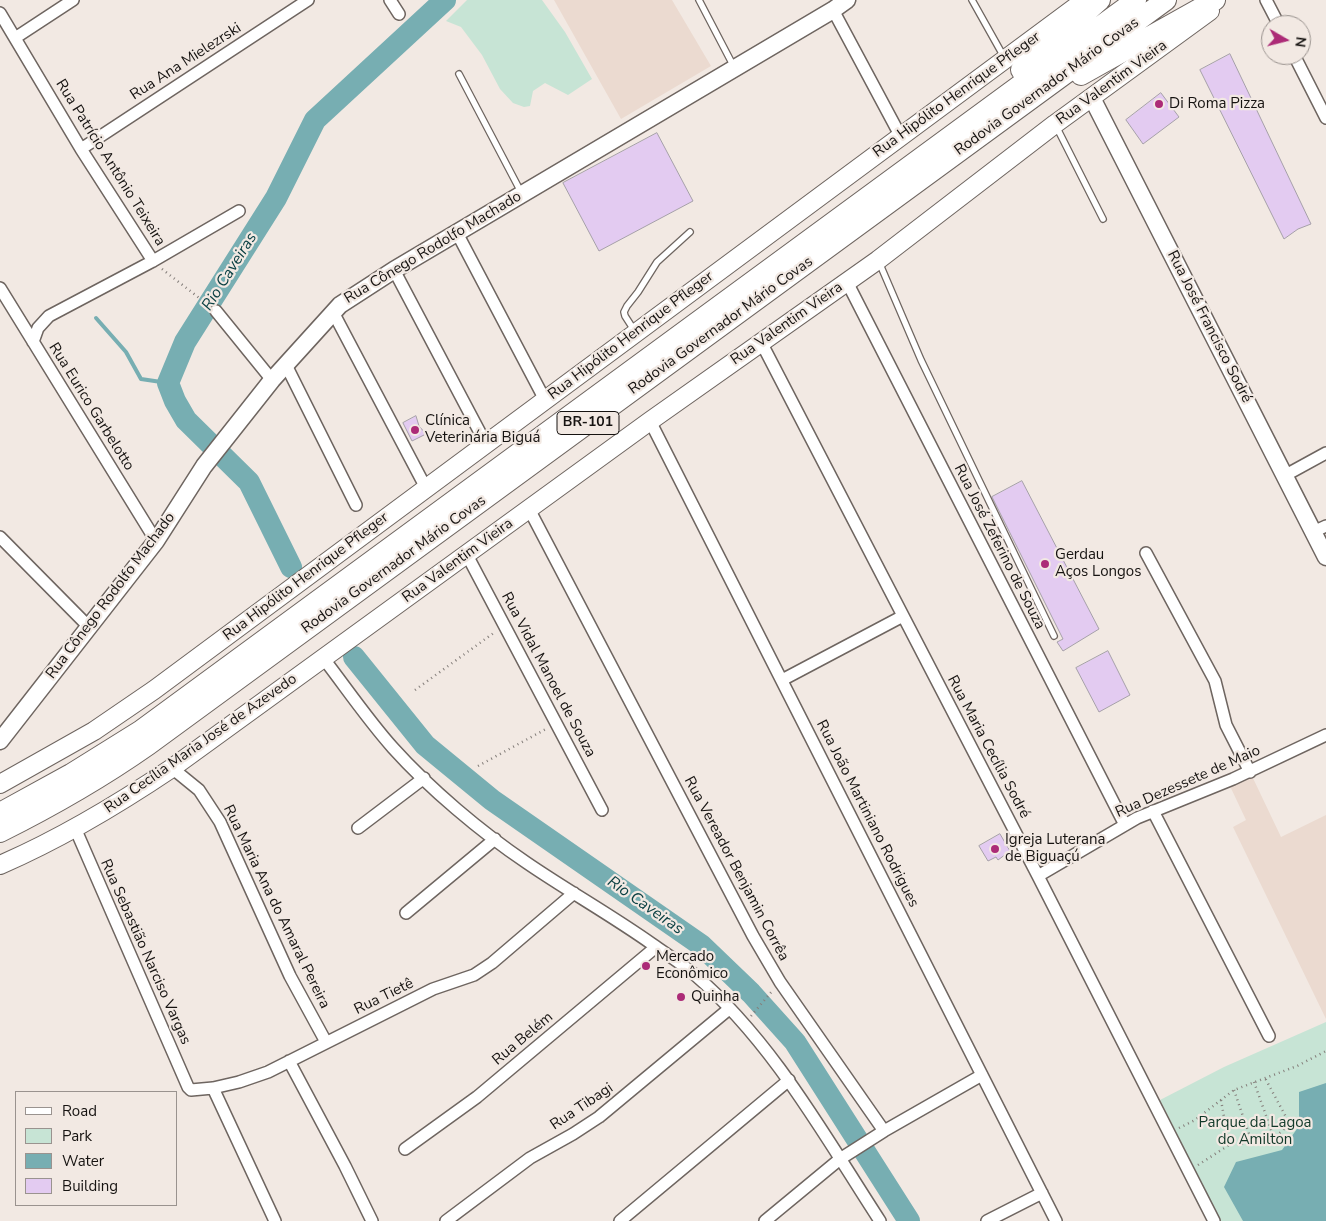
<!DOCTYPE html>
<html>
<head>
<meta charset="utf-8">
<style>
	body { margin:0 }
	#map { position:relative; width:1326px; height:1221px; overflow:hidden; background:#f2e9e3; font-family:"Nunito Sans",sans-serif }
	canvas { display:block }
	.legend { position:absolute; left:15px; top:1091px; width:162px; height:115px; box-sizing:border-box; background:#f2e9e3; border:1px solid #9a938f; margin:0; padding:6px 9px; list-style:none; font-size:15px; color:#161311 }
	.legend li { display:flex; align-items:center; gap:10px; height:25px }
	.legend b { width:25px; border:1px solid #9a938f }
	.north { position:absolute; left:1261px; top:15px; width:50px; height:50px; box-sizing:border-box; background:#f2e9e3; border:1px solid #9a938f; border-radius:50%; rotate:98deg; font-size:14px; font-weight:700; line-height:20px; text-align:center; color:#161311 }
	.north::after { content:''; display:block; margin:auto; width:18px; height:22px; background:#ac2b77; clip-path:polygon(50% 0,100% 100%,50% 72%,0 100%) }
</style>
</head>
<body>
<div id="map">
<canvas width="1326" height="1221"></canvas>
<ul class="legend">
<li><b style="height:6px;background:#fff"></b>Road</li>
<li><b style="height:14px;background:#c7e4d5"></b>Park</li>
<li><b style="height:14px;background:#77aeb2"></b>Water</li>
<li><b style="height:14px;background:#e3cbf1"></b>Building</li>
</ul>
<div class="north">N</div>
</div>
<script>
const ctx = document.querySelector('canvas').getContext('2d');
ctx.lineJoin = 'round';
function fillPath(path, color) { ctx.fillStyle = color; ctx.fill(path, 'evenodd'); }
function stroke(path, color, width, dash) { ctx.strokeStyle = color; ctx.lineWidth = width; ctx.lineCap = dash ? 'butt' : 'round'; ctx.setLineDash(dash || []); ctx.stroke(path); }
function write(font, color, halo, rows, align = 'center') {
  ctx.font = font + ' "Nunito Sans",sans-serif'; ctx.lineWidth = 4.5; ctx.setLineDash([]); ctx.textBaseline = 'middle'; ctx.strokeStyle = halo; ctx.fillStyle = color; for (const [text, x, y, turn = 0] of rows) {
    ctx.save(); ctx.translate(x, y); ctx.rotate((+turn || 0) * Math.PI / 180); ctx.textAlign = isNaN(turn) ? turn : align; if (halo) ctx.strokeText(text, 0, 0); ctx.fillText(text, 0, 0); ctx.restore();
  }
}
fillPath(new Path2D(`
	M554 0H672L711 66 621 119Z
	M1251 774 1281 837 1326 815V1019L1233 827 1246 820 1229 784Z`), '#ebdad0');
fillPath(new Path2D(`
	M467 0H542L565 32 592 79 568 95 545 83 533 91 530 106 524 107 513 103 500 89 482 55 461 27 446 21Z
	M1326 1022V1221H1221L1160 1100 1224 1067Z`), '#c7e4d5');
fillPath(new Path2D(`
	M1326 1083V1221H1243L1224 1187 1236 1162 1282 1150 1299 1126V1092Z`), '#77aeb2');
stroke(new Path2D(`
	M96 318 126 352 141 379 168 383`), '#77aeb2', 4);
stroke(new Path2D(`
	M291 567 249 482 186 420 175 401 168 383 185 342 276 198 315 120 445 0
	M354 657 425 745 492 800 701 945 751 993 795 1042 909 1221`), '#77aeb2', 22);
const building = new Path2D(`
	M1230 54 1311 224 1298 229 1284 239 1200 70Z
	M1161 93 1179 117 1143 144 1126 120Z
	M657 133 693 201 599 251 563 183Z
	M416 416 419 426 426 434 412 441 403 423Z
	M1022 481 1099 629 1063 651 1057 642 1063 639 992 497Z
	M1108 651 1130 695 1099 712 1076 668Z
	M1000 834 1010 851 998 860 996 857 988 861 979 846Z`);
fillPath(building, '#e3cbf1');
stroke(building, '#a5a0a8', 1);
const lane = new Path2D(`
	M699 0 734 67
	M972 0 1004 57
	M459 74 521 192
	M1056 126 1103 219
	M879 262 921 360 1054 636
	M634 330 625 316 624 312 627 306 638 292 657 262 690 232`);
const street = new Path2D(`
	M390 0 399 14
	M1266 0 1279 25
	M833 10 901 137
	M0 13 81 149 153 261
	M15 38 73 0
	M1294 55 1326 118
	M81 149 308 0
	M457 233 545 400
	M394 270 486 444
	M847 282 1125 825
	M0 288 156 541
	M216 311 272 380
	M333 312 426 488
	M33 342 38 328 49 316 153 261 239 211
	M761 342 1038 876 1214 1221
	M286 365 356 505
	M650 421 1056 1221
	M1284 476 1326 453
	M529 509 753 936 780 982 884 1131 982 1075
	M1313 532 1326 526
	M0 537 89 627
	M1146 553 1215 681 1226 725 1250 772
	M467 555 602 810
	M324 659C347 689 368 720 393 748 430 789 481 832 527 863 568 891 611 915 652 944 666 954 681 963 694 974 773 1042 824 1135 880 1221
	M782 680 903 616
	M172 768 199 790 220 822 290 976 326 1042
	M1153 811 1269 1036
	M75 828 188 1087 191 1090 213 1088 239 1082 268 1072 433 989 474 975 492 963 574 893
	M358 828 424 778
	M1038 876 1137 818 1233 779 1326 735
	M406 913 495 839
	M289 1061 345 1166 372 1221
	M213 1088 275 1221
	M405 1149 477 1097 656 947
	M446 1221 530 1158 573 1134 599 1117 729 1009
	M620 1221 789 1080
	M765 1221 840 1159 884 1131
	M987 1221 1042 1193`);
const secondary = new Path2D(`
	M1092 98 1326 557
	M0 741 156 541 204 466 272 380 340 305 394 270 833 10 847 0`);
const primary = new Path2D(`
	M0 784 94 731 154 690 1085 0
	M0 865C60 839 117 805 172 768L650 421 878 260 1055 124 1210 11`);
const highway = new Path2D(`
	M1021 70 1100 0
	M1081 75 1215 0
	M0 813 71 774 140 731 1136 0
	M0 832C52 806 101 778 148 745L1166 0`);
stroke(lane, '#6e6560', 8);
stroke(street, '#6e6560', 14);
stroke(secondary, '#6e6560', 19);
stroke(primary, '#6e6560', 20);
stroke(highway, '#6e6560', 22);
stroke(new Path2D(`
	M162 269 207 304
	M415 690 495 632
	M478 766 546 729
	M751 1016 773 990
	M1254 1082 1274 1138
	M1234 1090 1252 1143
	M1221 1100 1229 1145
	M1179 1128 1195 1120 1234 1090 1297 1066 1326 1051
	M1198 1165 1229 1145 1252 1143 1274 1138 1284 1129 1286 1117 1265 1078`), '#847e7a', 2.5, [1, 4]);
stroke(lane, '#fff', 5.5);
stroke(street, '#fff', 11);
stroke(secondary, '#fff', 16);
stroke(primary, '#fff', 18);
stroke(highway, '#fff', 20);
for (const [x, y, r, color] of [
	[1159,104,5,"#ac2b77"],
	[415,430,5,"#ac2b77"],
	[1045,564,5,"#ac2b77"],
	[995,849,5,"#ac2b77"],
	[646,966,5,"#ac2b77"],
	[681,997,5,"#ac2b77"]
]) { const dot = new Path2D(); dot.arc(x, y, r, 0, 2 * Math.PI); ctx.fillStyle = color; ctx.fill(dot); stroke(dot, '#f2e9e3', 2); }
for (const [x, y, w] of [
	[588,423,62]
]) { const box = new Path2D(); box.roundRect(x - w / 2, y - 11.5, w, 23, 4); ctx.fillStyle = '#f2e9e3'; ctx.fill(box); stroke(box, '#161311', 1); }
write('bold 14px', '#161311', null, [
	["BR-101",588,423]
]);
write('15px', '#161311', '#f2e9e3', [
	["Rua Ana Mielezrski",186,62,-33],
	["Rua Valentim Vieira",1112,83,-36],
	["Rodovia Governador Mário Covas",1047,87,-36],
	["Rua Hipólito Henrique Pfleger",957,95,-36],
	["Rua Patrício Antônio Teixeira",110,163,58],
	["Rua Cônego Rodolfo Machado",433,248,-31],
	["Rua Valentim Vieira",787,324,-35],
	["Rodovia Governador Mário Covas",721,326,-36],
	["Rua José Francisco Sodré",1209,327,63],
	["Rua Hipólito Henrique Pfleger",631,336,-37],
	["Rua Eurico Garbelotto",91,407,58],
	["Rua José Zeferino de Souza",999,547,63],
	["Rua Valentim Vieira",458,561,-36],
	["Rodovia Governador Mário Covas",394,565,-36],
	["Rua Hipólito Henrique Pfleger",306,577,-37],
	["Rua Cônego Rodolfo Machado",111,596,-53],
	["Rua Vidal Manoel de Souza",548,675,62],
	["Rua Cecília Maria José de Azevedo",201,744,-35],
	["Rua Maria Cecília Sodré",988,747,62],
	["Rua Dezessete de Maio",1188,782,-24],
	["Rua João Martiniano Rodrigues",867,814,63],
	["Rua Vereador Benjamin Corrêa",736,869,62],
	["Rua Maria Ana do Amaral Pereira",276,907,64],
	["Rua Sebastião Narciso Vargas",145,952,66],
	["Rua Tietê",384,997,-26],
	["Rua Belém",523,1039,-40],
	["Rua Tibagi",582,1107,-34]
]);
write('15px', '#161311', '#f2e9e3', [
	["Di Roma Pizza",1169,104],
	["Clínica",425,421],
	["Veterinária Biguá",425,438],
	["Gerdau",1055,555],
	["Aços Longos",1055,572],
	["Igreja Luterana",1005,840],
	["de Biguaçú",1005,857],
	["Mercado",656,957],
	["Econômico",656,974],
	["Quinha",691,997]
], 'left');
write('15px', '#113929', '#f2e9e3', [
	["Parque da Lagoa",1255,1123],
	["do Amilton",1255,1140]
]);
write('italic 16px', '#0a4043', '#f2e9e3', [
	["Rio Caveiras",230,272,-58],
	["Rio Caveiras",645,906,35]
]);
</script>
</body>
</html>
